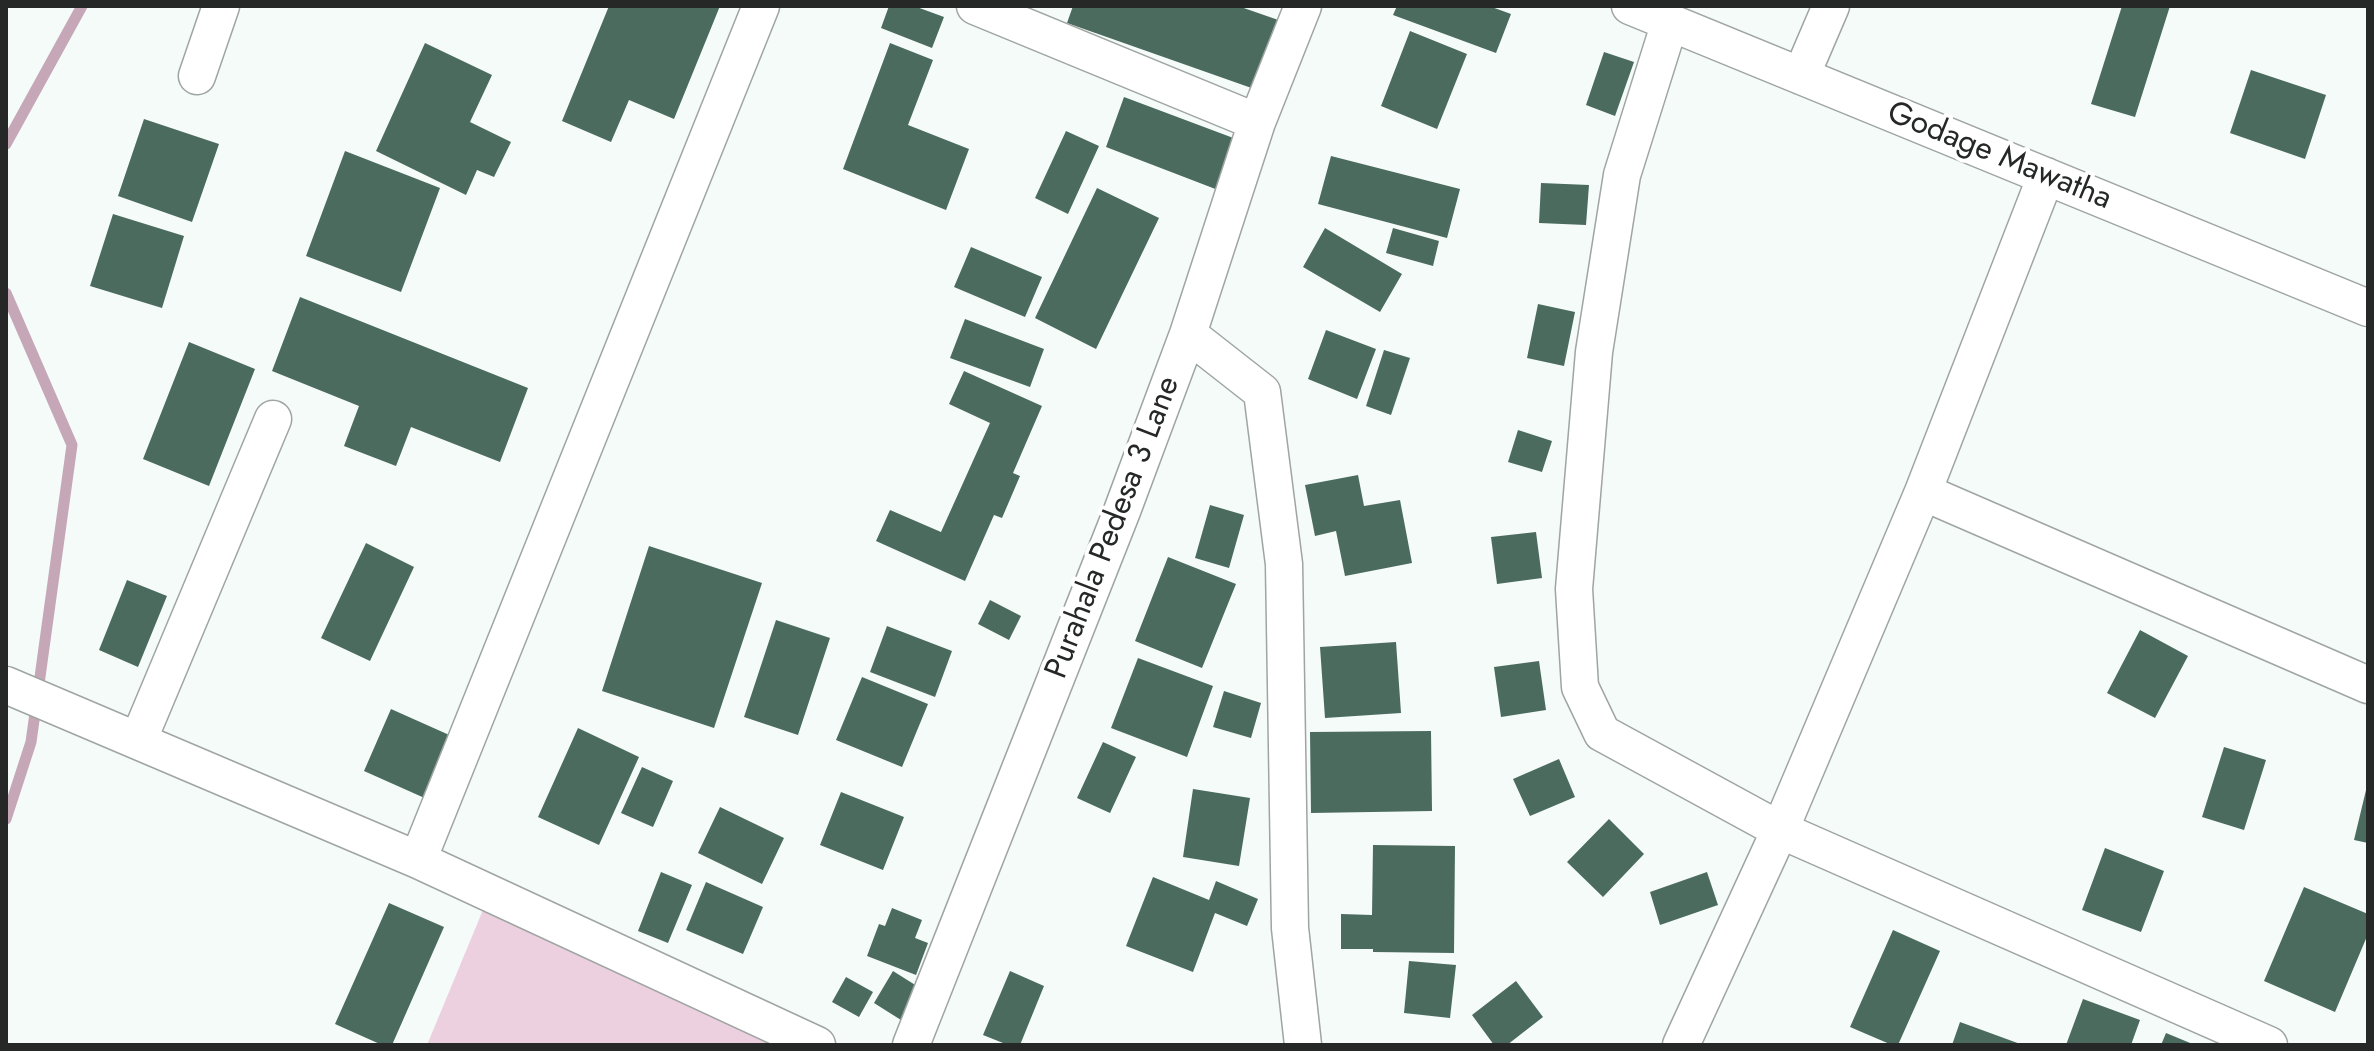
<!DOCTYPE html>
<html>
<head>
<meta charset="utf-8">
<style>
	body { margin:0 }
	#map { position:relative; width:2374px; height:1051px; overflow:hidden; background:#f5fbf9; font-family:Jost,sans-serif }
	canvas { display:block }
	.frame { position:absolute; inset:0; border:8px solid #262827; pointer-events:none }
</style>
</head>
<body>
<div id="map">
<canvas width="2374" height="1051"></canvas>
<div class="frame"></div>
</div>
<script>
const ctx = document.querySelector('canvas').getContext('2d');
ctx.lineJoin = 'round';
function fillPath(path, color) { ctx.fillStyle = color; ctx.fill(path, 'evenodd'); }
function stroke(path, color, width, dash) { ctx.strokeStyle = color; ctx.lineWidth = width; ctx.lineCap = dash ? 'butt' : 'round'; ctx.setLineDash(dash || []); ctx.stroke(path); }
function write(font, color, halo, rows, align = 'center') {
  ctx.font = font + ' Jost,sans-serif'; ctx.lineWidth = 8; ctx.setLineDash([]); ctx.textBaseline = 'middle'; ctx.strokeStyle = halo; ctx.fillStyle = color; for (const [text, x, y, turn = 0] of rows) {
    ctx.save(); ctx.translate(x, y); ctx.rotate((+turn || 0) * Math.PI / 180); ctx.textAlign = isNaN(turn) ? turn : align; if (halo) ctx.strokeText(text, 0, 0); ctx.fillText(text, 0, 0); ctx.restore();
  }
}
fillPath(new Path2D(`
	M490 893 817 1045H427Z`), '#ecd0df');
stroke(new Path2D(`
	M6 144 82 6
	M6 293 72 445 31 742 6 819`), '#c6a7b7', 11);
fillPath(new Path2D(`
	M609 6H720L674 119 629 100 611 142 562 121Z
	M889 6H914L944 17 932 48 881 28Z
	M1073 6H1238L1284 22 1260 91 1067 23Z
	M1397 6H1489L1511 14 1496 53 1393 15Z
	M2122 6H2170L2135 117 2091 104Z
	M1410 31 1467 54 1437 129 1381 106Z
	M425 43 492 75 470 122 511 142 494 177 477 170 466 195 376 151Z
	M890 43 933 60 908 125 969 149 946 210 843 169Z
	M1604 52 1634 62 1615 116 1586 105Z
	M2251 70 2326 95 2305 159 2230 133Z
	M1124 97 1236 139 1218 190 1106 147Z
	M144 119 219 144 192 222 118 196Z
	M1066 131 1099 146 1068 214 1035 198Z
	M345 151 440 188 401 292 306 256Z
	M1331 156 1460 189 1447 238 1318 204Z
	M1541 183 1589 185 1586 225 1539 223Z
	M1097 188 1159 218 1096 349 1035 318Z
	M113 214 184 236 162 308 90 286Z
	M1325 228 1402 274 1380 312 1303 267Z
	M1393 228 1439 241 1433 266 1386 253Z
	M971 247 1042 277 1025 317 954 287Z
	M300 297 528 388 500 462 411 427 396 466 344 446 359 406 272 371Z
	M1538 304 1575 312 1564 366 1527 358Z
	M965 319 1044 349 1030 387 950 358Z
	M1326 330 1376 349 1357 399 1308 379Z
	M189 342 255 369 209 486 143 459Z
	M1384 350 1410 358 1391 415 1366 406Z
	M964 371 1042 406 1013 473 1020 476 1002 518 994 515 965 581 876 541 890 510 941 532 990 423 949 404Z
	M1518 430 1552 441 1542 472 1508 462Z
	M1358 475 1364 506 1400 500 1412 563 1345 576 1336 531 1315 536 1305 485Z
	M1210 505 1244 515 1229 568 1195 558Z
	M1536 532 1542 578 1497 584 1491 537Z
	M366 543 414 567 370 661 321 638Z
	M649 546 762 583 714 728 602 691Z
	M1168 557 1236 584 1202 668 1135 641Z
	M127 580 167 596 138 667 99 650Z
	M990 600 1021 616 1009 640 978 624Z
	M776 620 830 638 798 735 744 717Z
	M887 626 952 651 935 697 870 672Z
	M2140 630 2188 656 2155 718 2107 693Z
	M1396 642 1401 713 1325 718 1320 647Z
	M1138 658 1213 686 1187 757 1111 728Z
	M1539 661 1546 710 1501 717 1494 667Z
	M862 677 928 704 902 767 836 740Z
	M1224 691 1261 703 1251 738 1213 727Z
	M391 709 456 738 429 800 364 771Z
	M578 728 639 757 599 845 538 817Z
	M1431 731 1432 811 1311 813 1310 732Z
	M1103 742 1136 757 1110 813 1077 798Z
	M2224 747 2266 760 2244 830 2202 817Z
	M1559 759 1575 797 1530 816 1513 779Z
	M642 767 673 781 653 827 621 813Z
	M2367 786 2368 787V843L2354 840Z
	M1193 789 1250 798 1239 866 1183 857Z
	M841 792 904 817 883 870 820 845Z
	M720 807 784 838 762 884 698 853Z
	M1609 819 1644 854 1603 897 1567 862Z
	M1373 845 1455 846 1454 953 1373 952V949H1341V914L1372 915Z
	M2105 848 2164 871 2141 932 2082 910Z
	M661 872 692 885 668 943 638 931Z
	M1707 872 1718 905 1660 925 1650 892Z
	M1153 877 1209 900 1216 881 1258 899 1247 926 1215 913 1193 972 1126 946Z
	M706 882 763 907 743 954 686 930Z
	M2304 887 2368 914V934L2335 1012 2264 981Z
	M389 903 444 927 392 1045H382L335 1024Z
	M892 908 922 920 915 938 928 943 916 975 867 956 879 924 885 926Z
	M1893 930 1940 951 1898 1045H1892L1850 1027Z
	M1409 961 1456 965 1450 1018 1404 1013Z
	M893 971 920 988 901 1020 874 1003Z
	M1010 971 1044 986 1020 1045H1008L983 1035Z
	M846 977 873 992 859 1017 832 1002Z
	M1516 981 1543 1017 1507 1045H1494L1472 1015Z
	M2083 999 2140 1020 2131 1045H2066Z
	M1960 1022 2023 1045H1952Z
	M2166 1033 2195 1045H2161Z`), '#4b6b5f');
const minor = new Path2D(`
	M975 6 1257 122
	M1630 6 2368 308
	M1670 22 1622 175 1594 352 1574 589 1580 687 1602 733 1780 830 2269 1045
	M197 76 221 6
	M1801 76 1831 6
	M1188 334 1262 392 1284 564 1290 928 1303 1045
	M1923 492 2368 685
	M6 685 418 860 817 1045
	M138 741 273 419
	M418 860 761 6
	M911 1045 1122 511 1188 334 1257 122 1303 6
	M1681 1045 1780 830 1923 492 2046 176`);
stroke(minor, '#9fa5a2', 39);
stroke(minor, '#fff', 36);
write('32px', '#262827', '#fff', [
	["Godage Mawatha",1999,157,22],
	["Purahala Pedesa 3 Lane",1114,528,-69]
]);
</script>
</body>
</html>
